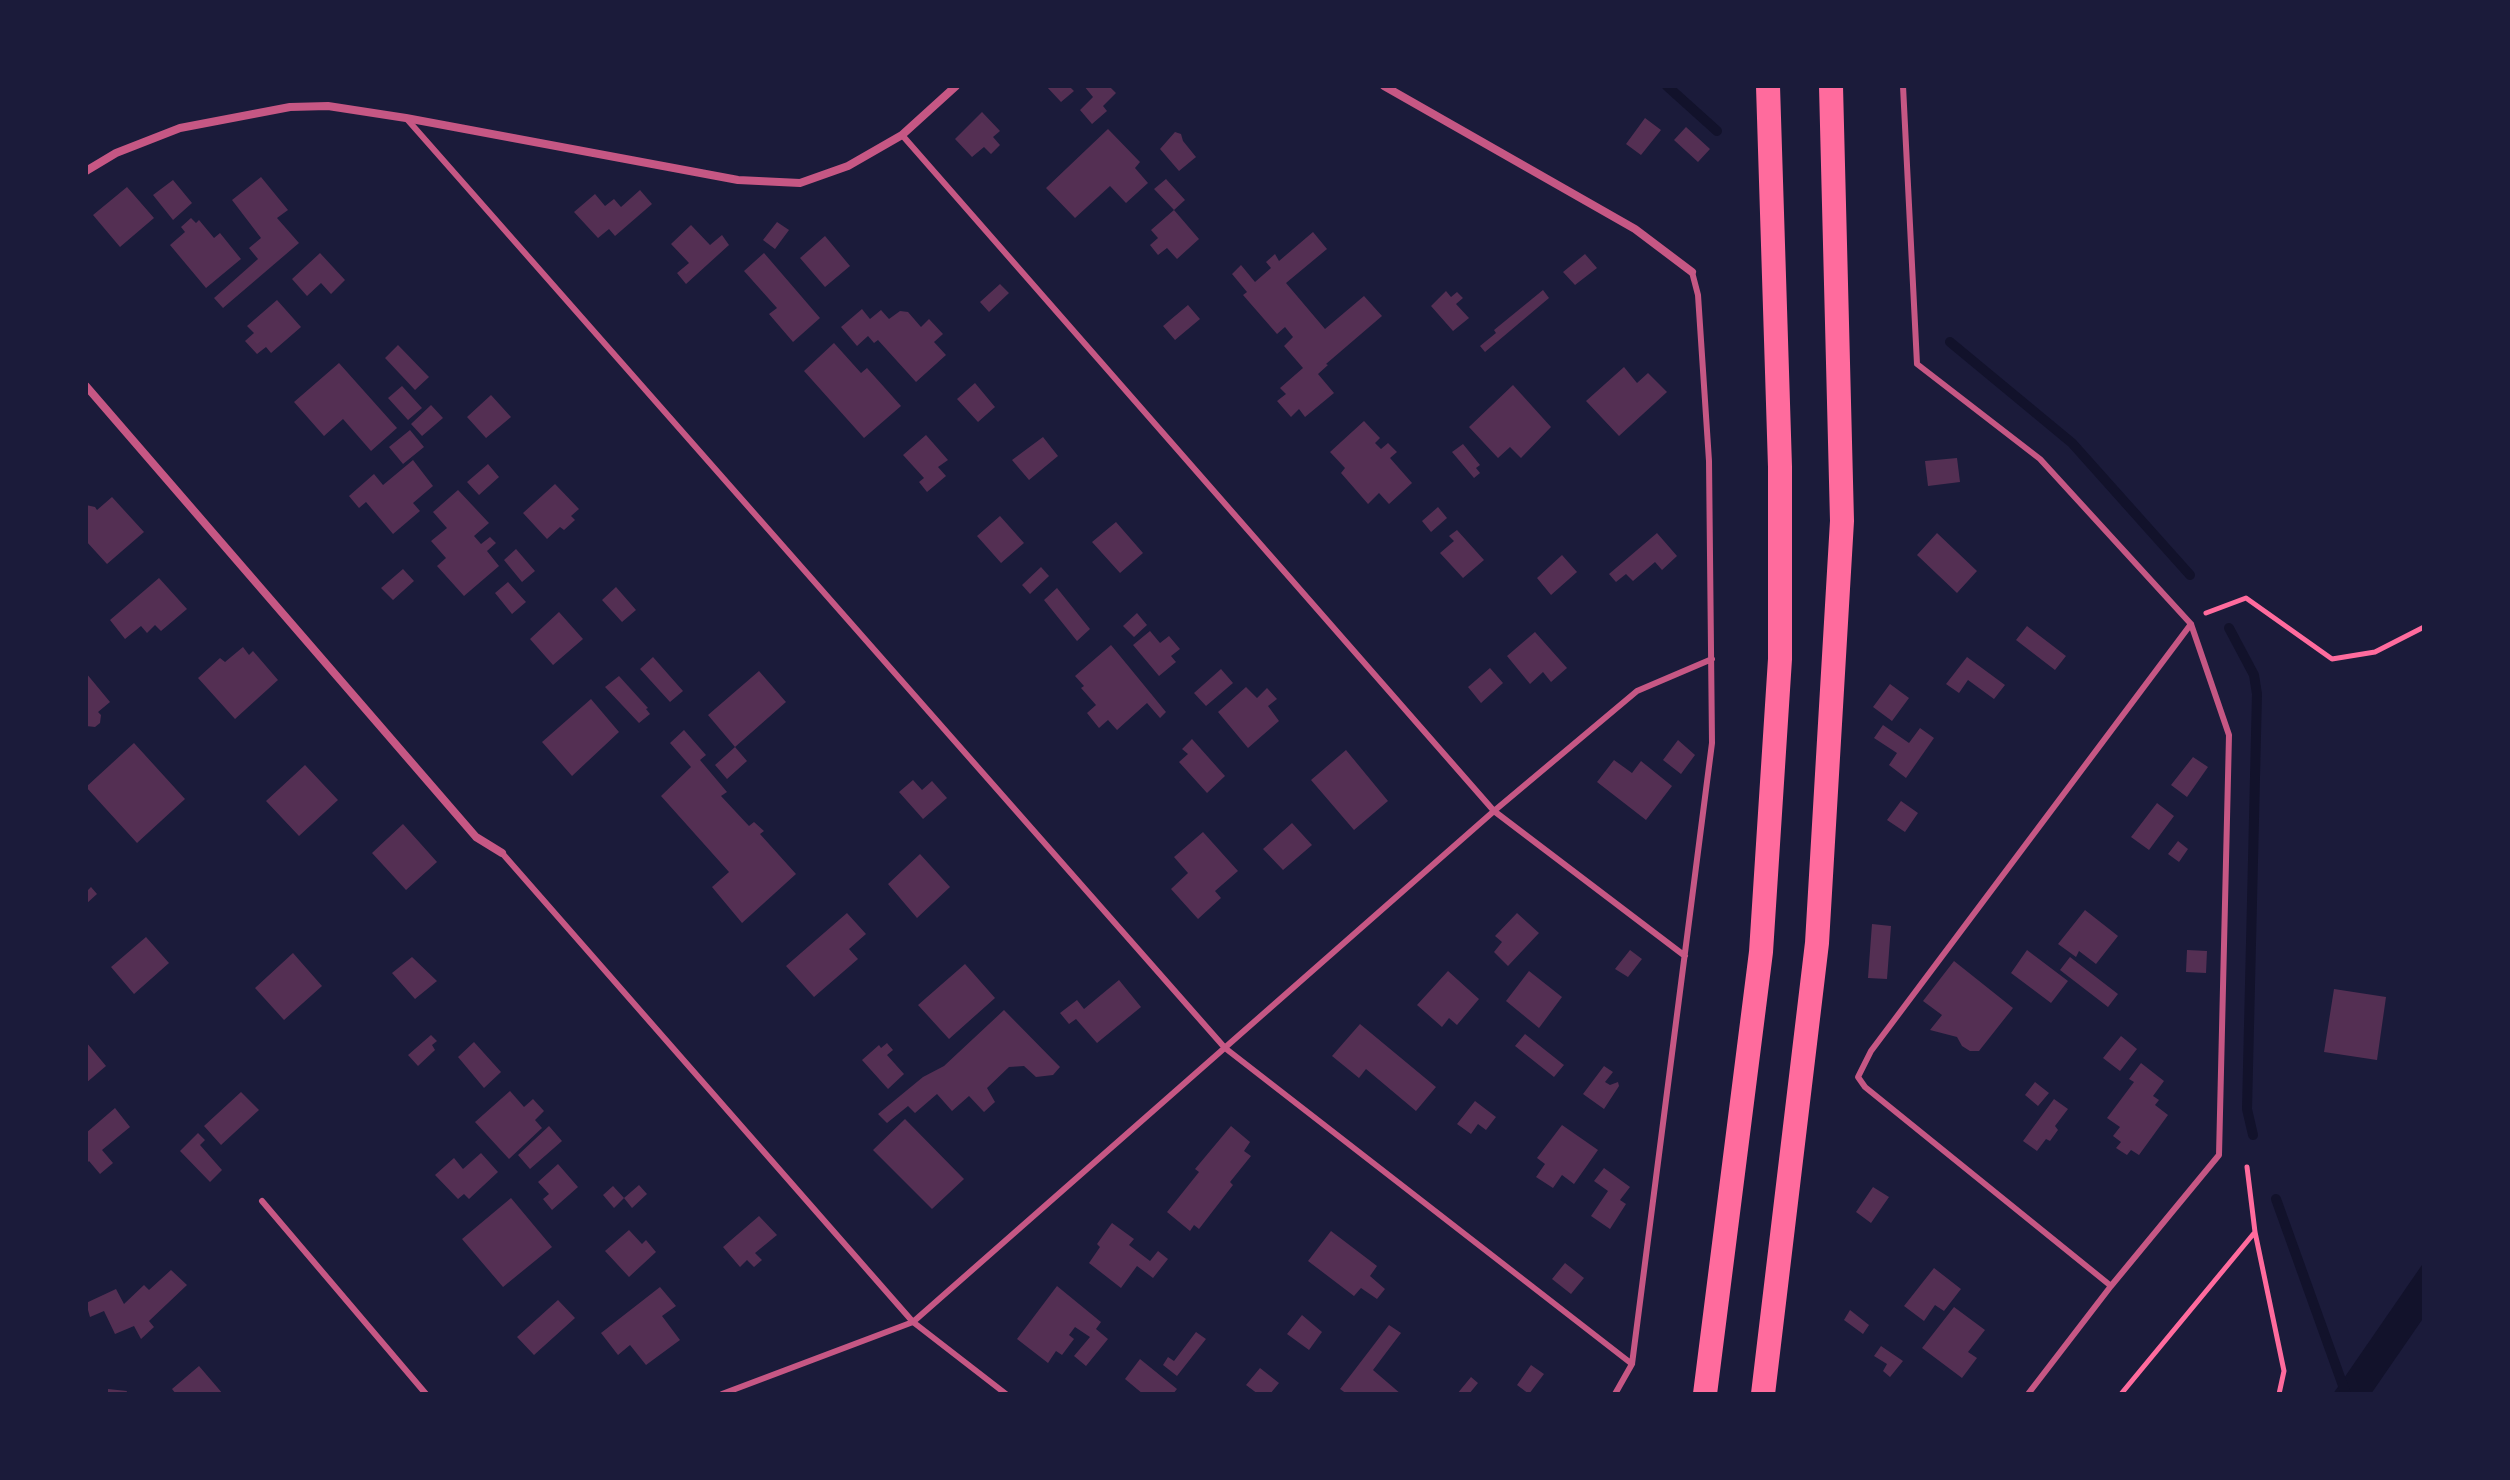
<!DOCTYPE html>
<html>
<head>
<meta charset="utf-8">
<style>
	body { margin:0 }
	#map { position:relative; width:2510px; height:1480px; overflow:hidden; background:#1b1b3a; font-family:"Titillium Web",sans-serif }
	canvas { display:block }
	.frame { position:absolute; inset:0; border:88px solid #1b1b3a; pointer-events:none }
</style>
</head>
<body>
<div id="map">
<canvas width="2510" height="1480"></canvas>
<div class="frame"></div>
</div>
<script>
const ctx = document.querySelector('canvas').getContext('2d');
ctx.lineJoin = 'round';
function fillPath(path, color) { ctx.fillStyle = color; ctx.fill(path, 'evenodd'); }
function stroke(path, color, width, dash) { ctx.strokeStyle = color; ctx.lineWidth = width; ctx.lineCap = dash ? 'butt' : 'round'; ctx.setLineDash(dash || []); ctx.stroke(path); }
fillPath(new Path2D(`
	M2424 1262V1317L2371 1394H2333Z`), '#12122b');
stroke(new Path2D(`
	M1667 86 1717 131
	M1950 342 2072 443 2190 575
	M2229 628 2254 675 2257 694 2247 1109 2253 1135
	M2276 1199 2346 1394`), '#12122b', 10);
fillPath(new Path2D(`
	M1046 86H1069L1074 91 1061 102Z
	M1084 86H1109L1116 93 1103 106 1107 111 1092 124 1080 110 1093 97Z
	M982 112 1000 131 993 137 1000 145 991 154 984 147 972 157 955 139Z
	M1645 118 1661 130 1641 155 1626 144Z
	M1686 127 1710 149 1698 162 1674 140Z
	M1108 129 1140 162 1135 168 1148 183 1126 203 1110 186 1075 218 1046 188Z
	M1175 132 1181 134 1183 141 1196 157 1179 171 1160 149Z
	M261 177 288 210 277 218 299 243 223 308 214 298 258 259 249 248 261 238 232 200Z
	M1166 179 1185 200 1174 210 1154 189Z
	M173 180 192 203 173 220 153 195Z
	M127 187 154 218 120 247 93 215Z
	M640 190 652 204 615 236 609 229 598 238 574 212 595 194 605 206 614 199 621 207Z
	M1174 210 1199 239 1177 259 1167 248 1158 255 1150 245 1158 238 1151 230Z
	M191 218 196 223 199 220 214 238 220 233 241 259 206 288 170 245 185 232 181 227Z
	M777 222 789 230 775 249 763 240Z
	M691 225 710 245 722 235 729 245 686 284 677 273 689 263 671 244Z
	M1313 232 1327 249 1286 283 1325 329 1364 296 1382 316 1326 364 1328 365 1318 374 1334 393 1305 417 1299 409 1291 417 1277 401 1286 394 1280 388 1303 368 1284 346 1293 337 1285 327 1277 334 1243 295 1247 292 1232 274 1241 265 1255 282 1271 268 1266 262 1275 254 1279 261Z
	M825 236 850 266 825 287 800 258Z
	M320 253 345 280 331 294 321 283 307 296 292 279Z
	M764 253 820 318 793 342 769 314 777 308 744 271Z
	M1585 254 1597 268 1575 285 1563 272Z
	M1000 284 1009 293 989 312 980 302Z
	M1543 290 1549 298 1485 352 1480 346 1496 333 1494 330Z
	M1446 291 1451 297 1457 292 1463 298 1456 304 1469 318 1453 331 1431 306Z
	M277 300 301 327 271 353 266 347 257 354 245 341 254 333 247 326Z
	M1188 305 1200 319 1175 340 1163 326Z
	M862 309 870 319 881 310 889 319 900 311 908 312 921 327 929 319 943 334 934 342 946 355 916 382 878 340 874 343 868 336 857 346 841 327Z
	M834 343 861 373 867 368 901 406 864 438 804 371Z
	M398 345 429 377 415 390 385 358Z
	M339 363 397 428 371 451 343 419 324 436 294 402Z
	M1624 367 1637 383 1648 373 1667 392 1619 436 1586 401Z
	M975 383 995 407 978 422 957 399Z
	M1513 385 1551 427 1521 458 1510 447 1498 458 1469 427Z
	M402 386 422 408 408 420 388 398Z
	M491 395 511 417 486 438 467 417Z
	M431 405 443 418 422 436 411 424Z
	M1364 421 1380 438 1375 443 1381 449 1388 443 1397 452 1390 458 1412 483 1389 504 1379 493 1368 504 1341 473 1345 468 1330 452Z
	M410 430 424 447 403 464 389 447Z
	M926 435 948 460 938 467 946 476 927 492 919 482 924 478 903 455Z
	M1043 437 1058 456 1029 480 1012 460Z
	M1463 444 1480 465 1476 468 1480 473 1474 478 1452 452Z
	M1957 458 1960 482 1928 486 1925 461Z
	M413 460 433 486 413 503 420 511 393 534 366 502 359 508 349 496 374 474 383 485Z
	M488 464 499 477 479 495 467 482Z
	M555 484 579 509 571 516 575 520 564 530 560 527 547 539 523 513Z
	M458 490 489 523 474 536 481 544 490 537 496 543 487 551 499 566 464 596 437 566 446 558 431 541 447 528 433 512Z
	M112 497 144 532 107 564 86 541V505L95 507 97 510Z
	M1438 507 1447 518 1431 532 1422 521Z
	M1000 516 1024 543 1001 563 977 536Z
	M1116 522 1143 553 1120 573 1092 542Z
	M1457 530 1484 560 1463 578 1440 553 1454 541 1449 536Z
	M1657 533 1677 556 1662 570 1655 562 1633 581 1626 574 1616 582 1609 574Z
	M1937 533 1977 571 1957 593 1917 555Z
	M516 549 535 571 522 582 504 560Z
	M1562 555 1577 572 1551 595 1537 578Z
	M1041 567 1049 576 1030 594 1022 585Z
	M403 569 414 581 393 600 381 588Z
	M159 578 187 609 161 631 155 625 147 633 141 626 125 639 110 620Z
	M508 582 526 602 512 614 495 593Z
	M616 587 636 610 622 622 602 600Z
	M1057 588 1090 629 1077 641 1044 600Z
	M559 612 583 639 553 665 530 639Z
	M1137 613 1147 625 1134 637 1123 626Z
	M2027 626 2066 656 2055 670 2016 640Z
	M1150 631 1160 643 1169 636 1180 649 1171 656 1176 662 1159 676 1133 645Z
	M1535 632 1567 668 1551 682 1543 672 1530 684 1507 656Z
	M1111 645 1166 712 1160 718 1147 703 1117 730 1108 720 1099 728 1087 713 1096 705 1081 688 1084 686 1075 676Z
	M243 647 249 655 253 651 278 680 235 719 198 678 220 658 225 662Z
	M653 657 683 691 670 702 640 669Z
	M1967 657 2005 685 1994 699 1968 680 1959 693 1946 684Z
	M1490 668 1503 683 1481 703 1468 687Z
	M1221 669 1233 683 1206 706 1194 693Z
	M759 671 786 702 735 747 747 761 727 779 715 765 735 747 708 715Z
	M86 673 110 702 98 712 101 715 100 723 95 727 86 726Z
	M619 676 648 708 646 709 650 714 639 723 605 687Z
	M1890 684 1909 698 1892 721 1873 707Z
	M1246 687 1257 698 1267 688 1277 699 1268 706 1279 721 1248 748 1218 712Z
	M591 699 619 732 572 776 542 742Z
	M1883 725 1909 743 1920 728 1934 738 1906 778 1889 765 1897 753 1874 738Z
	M684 730 706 755 700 760 727 792 721 796 749 826 754 822 764 831 760 834 796 874 742 923 712 887 729 872 661 796 691 767 670 743Z
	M1192 739 1225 776 1207 793 1179 762 1188 754 1182 749Z
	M1678 740 1695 755 1681 774 1663 760Z
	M134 743 185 799 137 843 86 787Z
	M1346 750 1388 801 1354 830 1311 780Z
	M2193 757 2208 767 2187 797 2171 785Z
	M1614 760 1632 773 1641 761 1672 786 1646 820 1597 782Z
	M305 765 338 800 299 836 266 801Z
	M913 780 922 790 932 781 947 798 923 819 899 792Z
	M1901 801 1918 813 1905 832 1887 820Z
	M2157 803 2174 816 2149 850 2131 837Z
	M1292 823 1312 845 1283 870 1263 849Z
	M403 824 437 862 406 890 372 853Z
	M1203 832 1238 871 1215 891 1221 898 1198 919 1171 889 1188 873 1174 857Z
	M2178 841 2188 849 2179 862 2168 854Z
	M920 854 950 887 917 918 888 884Z
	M91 887 97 894 86 904V892Z
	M2085 910 2118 936 2096 964 2079 951 2076 957 2058 944Z
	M847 913 866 934 849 949 858 959 814 997 786 966Z
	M1517 913 1539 933 1508 966 1494 952 1502 942 1495 936Z
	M1872 924 1891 926 1887 979 1868 978Z
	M146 937 169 963 134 994 111 967Z
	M1630 950 1642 959 1628 977 1615 969Z
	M2027 950 2068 981 2051 1003 2011 973Z
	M2187 950 2207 951 2206 973 2186 972Z
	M293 953 322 986 284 1020 255 988Z
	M412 957 437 981 415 999 392 973Z
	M2070 957 2118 994 2108 1007 2060 970Z
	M1954 961 2013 1008 1979 1051H1970L1962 1046 1957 1037 1930 1030 1942 1015 1923 1001Z
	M965 964 995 998 949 1039 918 1005Z
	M1448 971 1479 999 1457 1025 1449 1018 1442 1027 1417 1005Z
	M1529 971 1562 997 1539 1028 1506 1001Z
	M1119 980 1141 1007 1097 1043 1076 1019 1069 1024 1060 1013 1077 1000 1084 1009Z
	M2334 989 2386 997 2377 1060 2324 1052Z
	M1004 1010 1060 1067 1053 1075 1036 1077 1024 1066 1009 1067 987 1088 995 1102 984 1112 969 1096 952 1111 937 1094 915 1113 908 1106 887 1123 878 1114 923 1077 944 1066Z
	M1360 1024 1436 1087 1416 1111 1366 1069 1359 1078 1332 1056Z
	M1525 1034 1564 1065 1554 1077 1515 1046Z
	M431 1035 437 1041 432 1045 435 1050 418 1066 408 1055Z
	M2121 1036 2137 1049 2120 1071 2103 1058Z
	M86 1042 106 1066 86 1083Z
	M474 1042 501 1072 484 1088 458 1057Z
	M887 1043 893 1050 887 1055 904 1074 888 1089 862 1060 879 1045 881 1048Z
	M2141 1063 2164 1081 2153 1096 2159 1100 2155 1105 2168 1115 2139 1155 2131 1150 2127 1155 2116 1148 2121 1142 2113 1136 2120 1127 2107 1118 2134 1082 2129 1079Z
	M1604 1066 1613 1072 1605 1082 1610 1085 1618 1082 1619 1086 1604 1109 1583 1094Z
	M2035 1082 2049 1093 2038 1106 2025 1095Z
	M510 1091 524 1107 533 1099 544 1111 535 1120 542 1128 509 1159 475 1122Z
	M241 1092 259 1110 221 1145 204 1126Z
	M2054 1099 2068 1109 2055 1126 2058 1130 2050 1141 2046 1139 2037 1151 2023 1141Z
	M1475 1101 1496 1117 1486 1130 1478 1124 1471 1134 1457 1124Z
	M115 1108 130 1127 102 1150 113 1163 100 1174 89 1161 86 1164V1133Z
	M905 1119 964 1179 932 1209 873 1150Z
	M1562 1125 1598 1150 1574 1184 1562 1175 1553 1188 1536 1177 1545 1164 1537 1158Z
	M549 1126 562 1141 530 1169 518 1155Z
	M1231 1126 1250 1142 1244 1151 1251 1156 1230 1182 1233 1185 1199 1229 1194 1225 1190 1231 1167 1212 1199 1172 1195 1169Z
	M198 1133 205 1140 200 1145 222 1170 210 1182 180 1151Z
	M481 1153 498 1172 469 1199 464 1194 458 1199 435 1175 454 1158 463 1169Z
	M558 1164 578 1187 552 1210 543 1199 549 1194 538 1182Z
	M1604 1168 1630 1187 1620 1200 1626 1204 1610 1229 1591 1216 1608 1191 1594 1181Z
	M639 1185 647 1194 632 1208 624 1198 614 1208 603 1195 613 1186 624 1198Z
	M1873 1187 1889 1197 1871 1223 1856 1212Z
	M511 1198 552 1247 503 1287 462 1239Z
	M759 1216 777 1235 755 1253 762 1260 754 1267 747 1260 740 1267 723 1247Z
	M1112 1223 1134 1239 1129 1245 1150 1261 1158 1251 1168 1259 1153 1278 1137 1266 1121 1288 1089 1263 1100 1247 1097 1244Z
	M629 1230 642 1244 646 1240 656 1252 629 1277 605 1251Z
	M1331 1231 1377 1266 1370 1276 1385 1289 1377 1299 1361 1288 1354 1296 1308 1261Z
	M1565 1263 1584 1278 1571 1294 1552 1279Z
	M1934 1268 1961 1289 1944 1311 1935 1305 1924 1321 1904 1306Z
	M171 1270 187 1285 149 1321 154 1327 141 1339 134 1326 115 1334 104 1311 90 1317 86 1303 116 1289 124 1304 144 1285 149 1290Z
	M1057 1286 1101 1322 1096 1329 1108 1339 1086 1366 1074 1356 1090 1337 1075 1327 1069 1335 1074 1339 1062 1355 1056 1351 1048 1363 1017 1339Z
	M660 1287 676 1306 662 1316 680 1340 646 1365 630 1345 618 1355 601 1333Z
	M558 1300 575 1318 534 1355 517 1337Z
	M1954 1307 1985 1330 1968 1352 1977 1358 1962 1378 1922 1348Z
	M1850 1310 1869 1325 1863 1334 1844 1320Z
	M1302 1315 1322 1332 1309 1350 1287 1334Z
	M1389 1325 1401 1333 1373 1370 1401 1394H1347L1340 1389Z
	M1196 1332 1206 1339 1177 1376 1163 1365 1168 1357 1174 1361Z
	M1881 1346 1903 1361 1890 1377 1883 1371 1887 1364 1874 1356Z
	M1140 1359 1177 1389 1173 1394H1143L1125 1379Z
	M1531 1365 1544 1374 1529 1394 1517 1385Z
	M199 1366 223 1394H176L172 1389Z
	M1260 1368 1279 1383 1270 1394H1258L1246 1385Z
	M1471 1377 1478 1383 1469 1394H1457Z
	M108 1389 127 1391 126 1394H108Z`), '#542f53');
stroke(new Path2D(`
	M2206 613 2246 598 2332 659 2375 652 2424 627
	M2247 1167 2255 1232 2284 1371 2279 1394
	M2121 1394 2255 1232`), '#ff6b9d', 5);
stroke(new Path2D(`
	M1903 86 1917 364 2040 459 2191 624 2229 735 2219 1155 2111 1286 2028 1394
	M406 118 1225 1048 1632 1364
	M902 135 1494 811 1685 956
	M502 853 913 1322 1006 1394
	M262 1201 426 1394
	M2111 1286 1865 1087 1858 1077 1871 1051 2191 624
	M722 1394 913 1322 1494 811 1637 691 1712 659
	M1615 1394 1632 1364 1712 743 1709 461 1698 295 1692 272`), '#c65784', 6);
stroke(new Path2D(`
	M1384 86 1635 229 1692 272
	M86 171 116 153 180 128 290 107 328 106 406 118 738 180 800 183 848 166 902 135 956 86
	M86 386 476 837 502 853`), '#c65784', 8);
stroke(new Path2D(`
	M1705 1394 1761 952 1780 659V467L1768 86
	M1763 1394 1817 943 1842 521 1831 86`), '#ff6b9d', 24);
</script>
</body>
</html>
